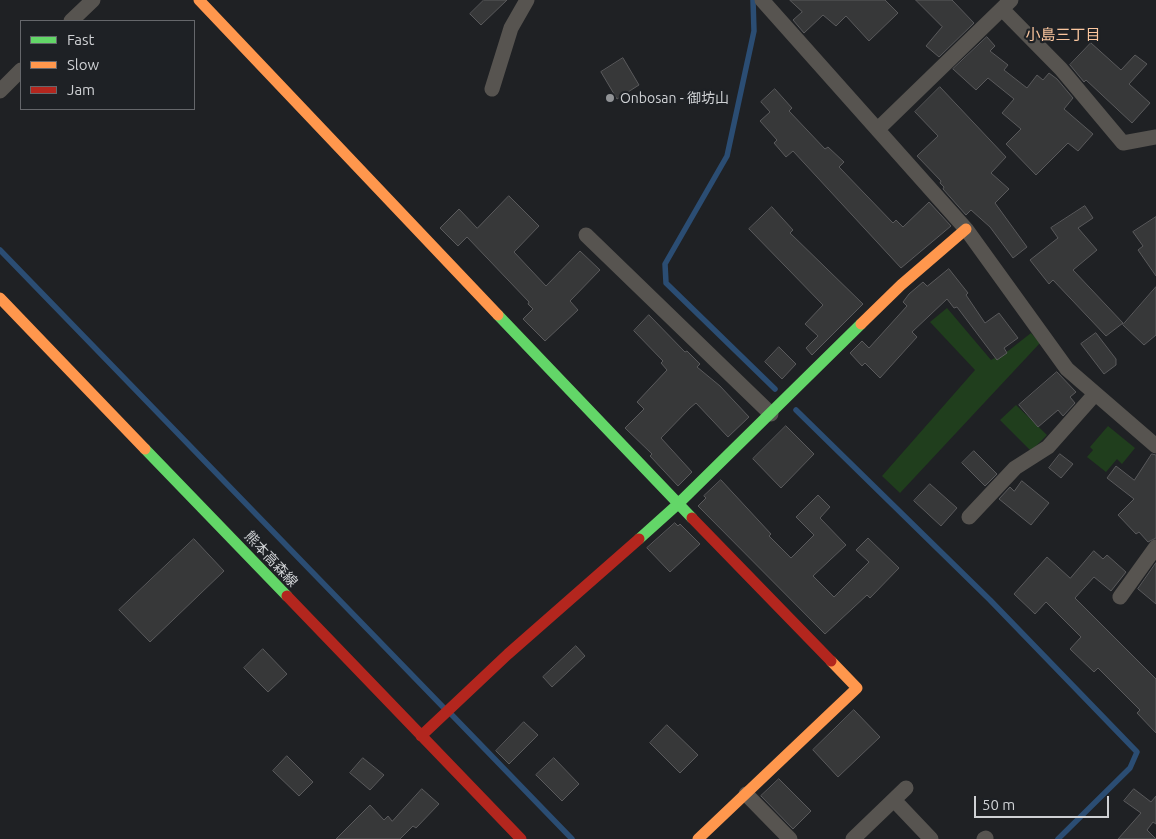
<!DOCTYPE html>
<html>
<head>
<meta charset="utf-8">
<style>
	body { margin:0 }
	#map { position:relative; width:1156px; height:839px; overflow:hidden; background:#1f2124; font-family:Ubuntu,sans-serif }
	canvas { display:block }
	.legend { position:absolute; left:20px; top:20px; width:175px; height:90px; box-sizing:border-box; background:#1e2125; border:1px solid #65676b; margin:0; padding:6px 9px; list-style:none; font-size:15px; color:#cfd1d4 }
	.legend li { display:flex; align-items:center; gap:10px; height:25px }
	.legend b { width:25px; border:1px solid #65676b }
	.scale { position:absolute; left:974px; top:796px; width:135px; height:22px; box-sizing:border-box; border:2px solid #cfd1d4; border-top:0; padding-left:6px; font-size:15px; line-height:18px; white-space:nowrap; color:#cfd1d4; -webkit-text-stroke:4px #1e2125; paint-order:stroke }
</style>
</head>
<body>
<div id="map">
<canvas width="1156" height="839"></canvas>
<ul class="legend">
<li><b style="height:6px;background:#63d668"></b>Fast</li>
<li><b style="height:6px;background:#ff974d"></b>Slow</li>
<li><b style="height:6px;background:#b3261e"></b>Jam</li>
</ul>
<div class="scale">50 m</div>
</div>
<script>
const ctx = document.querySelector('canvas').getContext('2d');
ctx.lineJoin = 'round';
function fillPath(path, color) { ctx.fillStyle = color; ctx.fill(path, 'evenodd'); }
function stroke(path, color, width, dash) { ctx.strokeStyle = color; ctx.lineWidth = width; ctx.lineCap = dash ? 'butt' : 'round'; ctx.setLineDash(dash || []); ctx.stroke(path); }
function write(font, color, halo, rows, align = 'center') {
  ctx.font = font + ' Ubuntu,"Noto Sans JP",sans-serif'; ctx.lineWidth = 4.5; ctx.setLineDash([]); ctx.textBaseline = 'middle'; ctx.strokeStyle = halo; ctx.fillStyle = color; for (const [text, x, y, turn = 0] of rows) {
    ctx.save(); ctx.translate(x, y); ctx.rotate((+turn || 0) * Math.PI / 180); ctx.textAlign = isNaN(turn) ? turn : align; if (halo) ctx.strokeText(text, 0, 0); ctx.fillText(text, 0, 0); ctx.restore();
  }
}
fillPath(new Path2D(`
	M947 308 991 360 1008 351 1031 333 1040 343 900 493 882 476 975 370 930 322Z
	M1016 405 1047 435 1031 451 1000 420Z
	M1108 426 1135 448 1122 464 1117 459 1106 472 1087 457 1093 450 1090 447Z`), '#203e1d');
stroke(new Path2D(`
	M753 0 754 31 727 156 665 264 666 283 775 389
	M0 250 444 708
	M796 410 990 600 1137 752 1130 768 1058 839
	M451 714 572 839`), '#2b4d73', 5.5);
const building = new Path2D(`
	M484 0H507L481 25 470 14Z
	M790 0H885L898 13 869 41 846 16 836 26 823 15 804 33 793 20 802 12Z
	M916 0H952L974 23 939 57 926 46 942 27Z
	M987 37 995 46 990 51 1008 65 1004 70 1027 88 1037 75 1043 80 1049 73 1057 79 1073 98 1064 109 1093 134 1078 151 1068 143 1036 175 1006 144 1021 129 1002 113 1014 99 988 78 976 90 953 69Z
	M1091 43 1121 70 1135 55 1147 64 1129 84 1150 103 1132 123 1086 80 1084 82 1070 65Z
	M623 58 639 85 617 99 601 72Z
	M940 87 1006 157 991 173 1009 189 995 203 1027 247 1013 258 990 227 971 210 966 215 943 189 944 187 940 183 941 181 917 156 938 136 915 112Z
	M775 89 792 108 789 111 825 149 828 147 844 162 839 167 893 223 896 220 903 227 929 202 951 226 901 268 793 151 786 157 774 143 777 140 760 121 770 112 761 102Z
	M509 196 539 226 514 252 546 286 580 251 600 270 570 301 578 310 545 341 523 319 533 309 528 304 529 302 467 237 458 246 440 228 459 209 477 228Z
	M1085 206 1093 218 1078 228 1097 250 1073 270 1123 323 1106 336 1053 280 1049 284 1030 260 1058 238 1051 228Z
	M772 207 793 230 790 233 863 304 812 355 806 348 818 336 805 324 823 305 749 229Z
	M1156 217V276L1138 250 1143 246 1133 232Z
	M949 269 968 293 966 295 985 323 999 313 1018 338 1004 348 1007 353 997 360 957 307 954 308 947 299 912 332 917 337 880 378 865 363 862 366 850 353 862 341 869 348 907 306 903 302 909 294 923 282 927 286Z
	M1156 287V335L1144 345 1123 325Z
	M649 315 685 352 687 351 700 364 697 367 720 386 749 417 728 437 696 403 690 408 661 438 692 472 678 486 650 456 652 454 625 428 644 409 637 402 667 370 661 363 663 361 634 331Z
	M1096 333 1116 359V365L1104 374 1081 344Z
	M779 347 796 364 782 379 765 362Z
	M1057 372 1076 392 1070 397 1075 403 1063 416 1058 410 1038 427 1019 405Z
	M786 426 814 454 781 488 753 459Z
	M974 451 997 474 985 486 962 463Z
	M1060 454 1073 464 1061 478 1049 468Z
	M1152 454 1156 455V538L1148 542 1139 532 1136 534 1118 515 1134 499 1107 478 1116 466 1134 480Z
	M721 480 771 534 769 536 791 558 814 535 796 517 818 495 830 507 820 518 846 545 813 576 834 597 869 562 856 550 868 538 899 568 870 598 867 595 825 634 698 506 706 498 704 496Z
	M1022 481 1049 503 1031 525 999 499 1010 487 1014 491Z
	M930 484 957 508 941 526 914 501Z
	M675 523 678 526 680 524 700 544 670 572 647 548Z
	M194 539 224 571 150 642 119 610Z
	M1094 551 1103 559 1107 555 1126 572 1111 591 1094 577 1075 598 1156 679V733L1137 713 1140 710 1098 668 1094 672 1070 649 1081 637 1046 602 1035 614 1014 594 1047 557 1070 578Z
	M1156 563V604L1138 589Z
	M576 646 585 656 552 687 543 677Z
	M263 649 287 674 268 692 244 668Z
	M854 710 880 737 838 777 813 750Z
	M524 722 538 735 509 764 496 751Z
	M667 725 698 755 680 773 650 743Z
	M287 756 313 782 299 796 273 771Z
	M363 758 384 775 370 790 350 773Z
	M554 758 579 784 562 801 536 775Z
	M779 779 811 811 793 829 761 796Z
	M422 789 439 804 416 828 413 826 400 839H336L370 805 384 820 388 816 392 821Z
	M1134 789 1151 802 1156 796V824L1153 822 1147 830 1156 839H1118L1141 813 1124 801Z`);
fillPath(building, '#373839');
stroke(building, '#5a5a5c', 1);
stroke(new Path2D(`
	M762 0 966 229 1067 369 1156 446
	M1002 9 1061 69 1123 143 1156 137
	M71 21 93 0
	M492 89 511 28 527 0
	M0 91 21 70
	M878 129 1011 0
	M586 235 771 414
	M969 517 1015 468 1048 447 1095 394
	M1120 597 1156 547
	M746 794 790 839
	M894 800 931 839
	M853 839 906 788
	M984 839 986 838`), '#575450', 15);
stroke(new Path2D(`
	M498 315 692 518
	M145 449 287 596
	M639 539 678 504 861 324`), '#63d668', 11);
stroke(new Path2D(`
	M199 0 498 315
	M0 298 145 449
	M861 324 901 285 966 229
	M698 839 857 688 831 661`), '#ff974d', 11);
stroke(new Path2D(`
	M692 518 831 661
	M287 596 521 839
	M421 736 508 654 639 539`), '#b3261e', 11);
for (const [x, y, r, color] of [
	[610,98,5,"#919396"]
]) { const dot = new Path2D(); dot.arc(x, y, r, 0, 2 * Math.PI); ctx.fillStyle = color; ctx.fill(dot); stroke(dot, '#1e2125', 2); }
write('14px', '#cfd1d4', '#1e2125', [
	["Onbosan - 御坊山",620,98]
], 'left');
write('14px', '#cfd1d4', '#1e2125', [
	["熊本高森線",271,559,47]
]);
write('15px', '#fbc69e', '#1e2125', [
	["小島三丁目",1063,35]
]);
</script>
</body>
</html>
